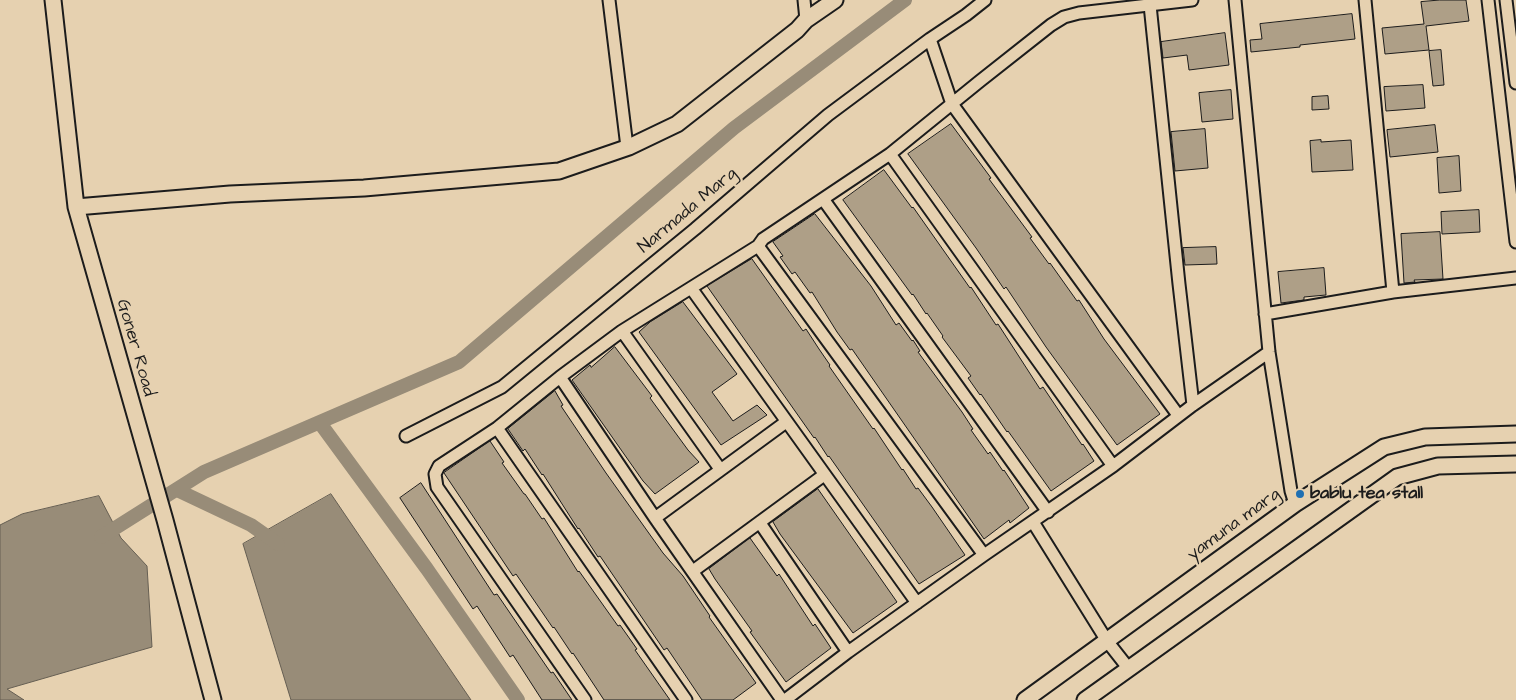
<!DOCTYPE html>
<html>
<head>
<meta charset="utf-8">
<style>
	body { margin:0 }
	canvas { display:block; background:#e6d1b0 }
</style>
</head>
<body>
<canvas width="1516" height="700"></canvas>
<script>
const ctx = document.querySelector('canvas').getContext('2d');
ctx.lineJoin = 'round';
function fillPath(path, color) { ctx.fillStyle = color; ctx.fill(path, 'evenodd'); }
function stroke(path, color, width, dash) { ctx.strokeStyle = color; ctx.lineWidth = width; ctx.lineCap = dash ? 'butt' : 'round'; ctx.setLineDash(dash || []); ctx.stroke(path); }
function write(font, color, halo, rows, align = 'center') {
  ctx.font = font + ' "Architects Daughter",sans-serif'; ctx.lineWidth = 4.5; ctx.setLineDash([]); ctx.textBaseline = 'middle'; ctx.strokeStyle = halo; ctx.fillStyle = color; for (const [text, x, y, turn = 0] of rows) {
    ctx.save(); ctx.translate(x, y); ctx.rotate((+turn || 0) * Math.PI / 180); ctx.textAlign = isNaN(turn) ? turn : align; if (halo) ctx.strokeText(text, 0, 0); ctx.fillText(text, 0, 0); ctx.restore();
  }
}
const water = new Path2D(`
	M331 494 471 700H291L243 544Z
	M99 496 121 538 147 566 152 647 7 689 24 700H0V525L22 514Z`);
fillPath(water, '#988c78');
stroke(water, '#665f53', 1);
stroke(new Path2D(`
	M320 423 427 569 518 700
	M177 490 251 525 278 544
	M101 537 204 472 459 362 734 128 905 0`), '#988c78', 14);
const building = new Path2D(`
	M1440 0H1466L1469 21 1426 26 1429 50 1385 54 1382 28 1424 24 1421 2Z
	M1352 14 1355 39 1300 45V47L1251 52 1250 40 1262 39 1260 24Z
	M1225 33 1229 65 1189 70 1187 55 1163 58 1161 42Z
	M1441 50 1444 85 1433 86 1429 51Z
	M1423 85 1425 108 1386 111 1384 87Z
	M1231 90 1233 119 1202 122 1199 93Z
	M1328 96 1329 109 1312 110V97Z
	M951 124 991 178 989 179 1032 237 1030 238 1049 264 1050 263 1077 301 1079 300 1104 339 1160 414 1117 445 1046 347 1006 287 1004 289 976 248 908 154Z
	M1435 125 1438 152 1390 157 1387 130Z
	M1205 129 1208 168 1175 171 1171 132Z
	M1321 140V142L1351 140 1353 170 1312 172 1310 141Z
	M1459 156 1461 191 1439 193 1437 158Z
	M884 170 912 208 913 207 970 288 971 287 996 325 998 324 1040 389 1043 387 1082 445 1083 444 1094 461 1051 491 1008 431 1007 432 981 394 980 395 968 378 971 376 942 337 943 336 927 313 926 314 913 294 912 295 843 200Z
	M1479 210 1480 232 1442 234 1441 212Z
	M815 214 871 286 896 325 899 323 912 341 913 340 920 351 918 352 962 412 973 429 971 430 988 454 990 452 1003 471 1004 470 1029 508 1010 523 1009 520 984 539 852 349 850 350 837 332 812 292 810 293 795 272 792 274 780 257 783 256 773 242Z
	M1440 232 1443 279 1414 280 1415 282 1404 283 1401 234Z
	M1216 247 1217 264 1185 265 1183 248Z
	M752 259 803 331 806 329 819 349 830 365 829 366 873 429 874 428 902 470 903 469 916 489 918 488 932 507 965 555 919 584 829 456 828 457 815 437 814 438 707 286Z
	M1324 268 1326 295 1304 297V300L1281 303 1278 272Z
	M683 302 737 374 712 392 733 421 757 405 767 415 721 445 639 332 650 322Z
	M615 347 652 396 650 398 688 450 699 462 655 494 643 481 572 380 590 365 591 367Z
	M555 391 563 405 561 406 606 473 663 553 683 576 710 616 709 617 756 683 733 700H702L667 648 664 650 600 556 598 557 579 528 578 529 543 474 542 475 525 449 523 451 508 429Z
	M490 441 504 462 502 463 524 494H525L542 519 544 518 578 572 579 571 618 626 620 625 637 649 635 650 670 700H604L573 653 572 654 554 627 553 628 516 574 513 576 444 473Z
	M421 483 494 595 497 594 551 673 553 672 572 700H542L513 655 510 657 477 606 473 609 400 498Z
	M818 489 897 602 853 633 780 534 773 522Z
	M750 538 777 576 779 574 813 626 815 624 831 648 786 682 750 632 752 631 715 579 709 569Z`);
fillPath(building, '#ae9f87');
stroke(building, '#1c1c1c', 1);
const minor = new Path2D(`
	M609 0 627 147
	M804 0 806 20
	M1235 0 1269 352 1291 491 1295 504
	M1365 0 1393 292
	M1488 0 1516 242
	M1506 0 1516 83
	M1150 5 1179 284 1193 405
	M930 39 952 104 1178 415
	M890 154 1113 466
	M823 199 1048 512
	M758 246 984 555
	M691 288 917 603
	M1265 314 1393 292 1516 278
	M622 331 720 469
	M560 377 655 518 782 700
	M497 428 686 700
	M406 436 502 387 695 229 828 115 930 39 966 15 985 0
	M655 518 786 422
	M1033 522 1107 641 1129 669
	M760 523 848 652
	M693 571 824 475
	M585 700 437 487 435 474 439 466 497 428 560 377 622 331 758 246 763 239 890 154 980 81 1051 25 1064 17 1079 13 1192 0
	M785 700 848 652 984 555 1113 466 1193 405 1269 352`);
const tertiary = new Path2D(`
	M53 0 76 207 165 520 213 700
	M76 207 230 194 364 188 559 171 629 147 677 124 797 30 806 20 835 0
	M1025 700 1295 504 1384 447 1425 437 1516 434
	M1085 700 1397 477 1438 466 1516 464`);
stroke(minor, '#1c1c1c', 15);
stroke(tertiary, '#1c1c1c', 19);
stroke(minor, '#e6d1b0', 11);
stroke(tertiary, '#e6d1b0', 15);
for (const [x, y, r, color] of [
	[1300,494,5,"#1f6fb2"]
]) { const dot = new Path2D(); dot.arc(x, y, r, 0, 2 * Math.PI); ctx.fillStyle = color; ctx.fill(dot); stroke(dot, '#e6d1b0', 2); }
write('18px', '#1c1c1c', '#e6d1b0', [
	["Narmada Marg",688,211,-40],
	["Goner Road",135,348,74],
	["yamuna marg",1234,525,-36]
]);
write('bold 18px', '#1c1c1c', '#e6d1b0', [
	["bablu tea stall",1310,494]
], 'left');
</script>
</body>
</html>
